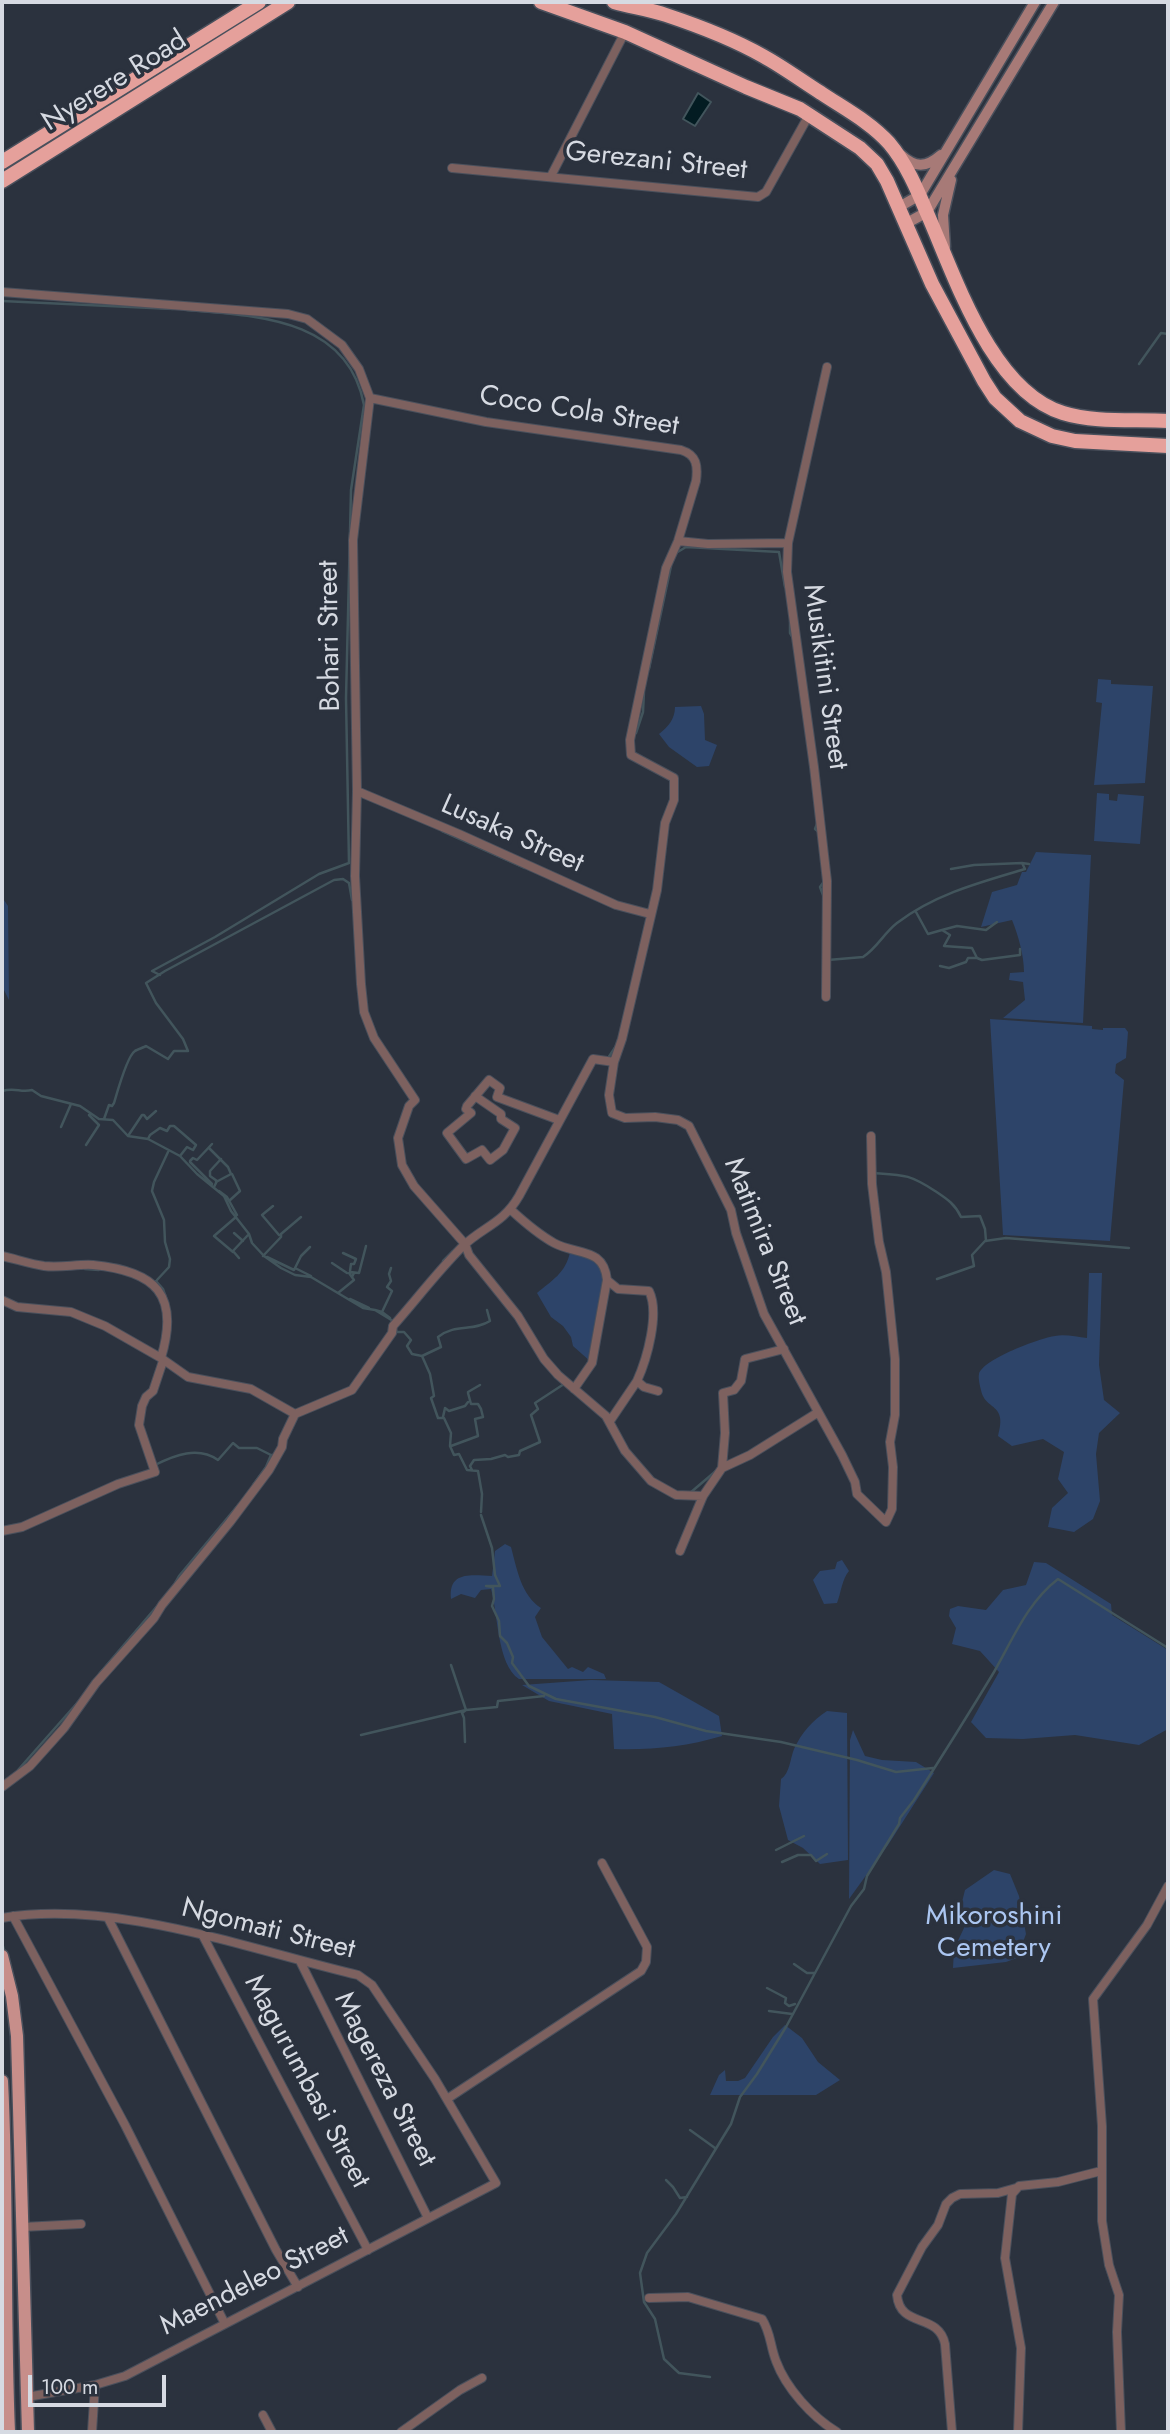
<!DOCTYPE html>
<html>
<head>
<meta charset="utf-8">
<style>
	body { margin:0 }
	#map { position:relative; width:1170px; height:2434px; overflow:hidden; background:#2b323e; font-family:Jost,sans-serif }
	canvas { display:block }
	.frame { position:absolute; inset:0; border:4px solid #d6dae2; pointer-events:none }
	.scale { position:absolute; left:28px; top:2375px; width:138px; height:32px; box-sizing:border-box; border:4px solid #d6dae2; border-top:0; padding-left:9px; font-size:21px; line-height:24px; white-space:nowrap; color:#d6dae2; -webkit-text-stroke:5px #2b323e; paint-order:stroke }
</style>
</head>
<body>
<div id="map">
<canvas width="1170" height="2434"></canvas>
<div class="frame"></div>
<div class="scale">100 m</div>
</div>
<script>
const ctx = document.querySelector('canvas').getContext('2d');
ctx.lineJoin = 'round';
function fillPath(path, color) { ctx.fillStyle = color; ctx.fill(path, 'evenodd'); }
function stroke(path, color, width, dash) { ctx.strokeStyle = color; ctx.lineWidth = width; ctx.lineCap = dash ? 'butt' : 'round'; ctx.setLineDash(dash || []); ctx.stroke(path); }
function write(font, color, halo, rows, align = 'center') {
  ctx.font = font + ' Jost,sans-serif'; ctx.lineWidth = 7; ctx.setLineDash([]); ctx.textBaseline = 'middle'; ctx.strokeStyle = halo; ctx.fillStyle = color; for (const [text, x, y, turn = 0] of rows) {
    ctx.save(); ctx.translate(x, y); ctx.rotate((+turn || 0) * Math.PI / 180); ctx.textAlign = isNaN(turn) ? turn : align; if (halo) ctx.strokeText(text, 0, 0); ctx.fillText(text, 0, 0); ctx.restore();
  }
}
fillPath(new Path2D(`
	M1098 679 1111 680V684L1153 686 1145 783 1094 785 1102 703 1096 702Z
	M701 706 704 714 705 740 717 745 709 766 697 767 669 747 659 734C668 727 675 719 675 707Z
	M1097 793 1109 794V800L1117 801 1118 794 1144 796 1140 844 1094 841Z
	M1036 852 1091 855 1083 1023 1003 1018 1025 1000 1023 982 1009 980 1010 973 1024 972C1024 955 1018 935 1012 920L981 927 992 892 1017 885 1022 872H1026Z
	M2 897 8 906 9 1000 2 986Z
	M990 1019 1092 1026V1029L1103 1030V1028H1125L1128 1032 1126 1058 1116 1064 1115 1073 1124 1080 1110 1241 1003 1235Z
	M570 1252 592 1258 603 1268 604 1291 591 1362 573 1346 571 1337 563 1326 551 1317 537 1293C551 1281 566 1273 570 1252Z
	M1089 1273H1102L1099 1365 1104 1400 1120 1413 1099 1433 1096 1454 1100 1501 1093 1519 1074 1532 1048 1527 1052 1508 1068 1493 1058 1479 1064 1452 1043 1439 1012 1446 998 1436C1008 1402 985 1411 981 1390 980 1386 978 1378 979 1374 983 1359 1040 1338 1055 1336 1065 1334 1077 1337 1087 1338Z
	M505 1544 511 1547C517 1569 521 1595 541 1608L535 1617 542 1637 568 1669 572 1667 583 1672 588 1667 604 1674 606 1679H519C497 1665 498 1613 491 1589L481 1590 475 1598 461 1594 451 1599C448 1571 471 1575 492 1576L495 1551Z
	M842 1560 849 1571C842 1579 841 1593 837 1603L824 1604 813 1580 820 1571 835 1569 837 1562Z
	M1034 1562 1046 1563 1111 1604 1112 1615 1168 1650V1729L1139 1745 1075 1735 1023 1739 986 1738 971 1722 999 1672 980 1651 952 1644 956 1628 949 1616 950 1609 958 1606 986 1610 1003 1590 1026 1585Z
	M591 1680 659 1682 719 1716 722 1736C685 1747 652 1750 614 1749L612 1714 549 1701 522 1685Z
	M827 1711 847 1713 848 1860 820 1864 803 1848 788 1840 779 1806 781 1779C790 1773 790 1759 794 1749 802 1732 812 1721 827 1711Z
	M853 1730 865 1756 882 1760 916 1762 934 1773 888 1845 849 1899 850 1740Z
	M994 1870 1010 1874 1019 1896 1026 1934 1017 1958 1006 1962 953 1968 954 1949 964 1928 961 1906 965 1890Z
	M785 2025 802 2038 818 2062 840 2080 816 2095H710L719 2075 725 2070 726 2081H738L745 2078 773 2037Z`), '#2d4469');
const water = new Path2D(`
	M698 93 711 102 695 126 683 119Z`);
fillPath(water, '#031c22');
stroke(water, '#42555c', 2);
stroke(new Path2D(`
	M2 301 173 309
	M1139 364 1161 333 1168 334
	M676 553 686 547 779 552 785 587
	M790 621V633L793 638
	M649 669 671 566
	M636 733 643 712 644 692
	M818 821 815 829 820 833
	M442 831 525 868
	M951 869 974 865 1022 863
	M823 895 820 887 825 880
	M916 912 928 934 942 930 950 935 944 946 972 948 977 958 982 960 1020 955V949
	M942 930 957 926 986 930 997 922
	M828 960 863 957C877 948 884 933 897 923 935 894 981 882 1025 869L1022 863 1029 864
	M940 966 949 968 966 962 968 958H977
	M160 975 152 971 215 937 319 874 349 863 346 698 351 490 364 405C348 318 257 316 187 310
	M608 1058 616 1046
	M2 1091C16 1087 20 1093 32 1090L41 1096 80 1106 99 1119 113 1120 128 1136 148 1139 180 1156 197 1174 224 1196 231 1211 249 1234 252 1243 264 1256 281 1268 295 1275 311 1277 363 1308 375 1310 393 1321
	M104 1119 109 1105 112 1106 114 1103C117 1093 127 1056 135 1051 136 1050 145 1047 146 1046L168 1059 174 1051H188L183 1039 156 1003 146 983 165 971 334 880 343 879 349 883 352 900
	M61 1127 71 1104
	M128 1136 142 1115H144L147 1119 156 1111
	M148 1139 150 1135 160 1128 167 1131 170 1126H174L196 1145 193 1150 187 1147 180 1156
	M86 1145 99 1125 89 1115
	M209 1148 228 1167 231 1174 216 1182
	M190 1161 193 1158 197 1160 212 1144
	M190 1162 212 1184
	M873 1173C904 1175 909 1174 935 1191 947 1199 955 1204 961 1217L980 1216 985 1229 986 1241
	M214 1187 217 1181 210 1176V1171L221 1159
	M219 1191 227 1197 237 1215
	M229 1201 240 1191 232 1174
	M273 1206 262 1215 279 1235
	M234 1233 243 1241
	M233 1252 214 1236 236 1217
	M343 1253 356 1259 354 1264H351L350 1271
	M263 1256 281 1237V1234L301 1217
	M267 1257 294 1270
	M239 1258 233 1251 248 1235
	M443 1261 453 1251
	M332 1263 347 1273
	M295 1268 311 1276
	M85 1269 99 1270
	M294 1270 301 1256 310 1247
	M937 1279 974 1266 972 1255 985 1241 1006 1238 1129 1248
	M157 1280 169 1267 170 1259 165 1242 164 1220 152 1191 154 1182 168 1152
	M156 1281 163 1289 167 1301
	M338 1293 354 1280 349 1273 352 1277 354 1273 350 1272 359 1273 366 1246
	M350 1299 369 1308
	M375 1310 382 1312 390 1318
	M382 1312 392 1291 387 1287 391 1281 389 1274 391 1268
	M395 1329 397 1332H404L411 1340 407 1346 412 1354 422 1356 430 1374 434 1396 431 1398 438 1418H444L451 1433 450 1446 454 1455 459 1454 467 1470 478 1471 482 1494 481 1512
	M422 1356 441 1347 438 1337C456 1323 472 1332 490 1321L487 1310
	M468 1392 480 1385
	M443 1417 445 1408 449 1411 465 1406 468 1402
	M451 1446 478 1436 475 1419 483 1417 481 1409 478 1404H471L468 1393
	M155 1465C175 1455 198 1446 218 1460L233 1443 239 1448H257L271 1455
	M472 1470 470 1466 474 1460 491 1459 505 1455 508 1457 519 1455 520 1451 540 1442 531 1415 538 1409 535 1403 564 1384
	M253 1485 266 1467 271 1455H275
	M690 1493 717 1470
	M481 1515 492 1548 495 1575 500 1586H486L493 1587 494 1599 492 1606 499 1621 500 1636 507 1643 513 1657 512 1663 529 1686 556 1699 655 1717 706 1731 781 1742 857 1760 896 1772 933 1768
	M175 1583 179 1576 239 1504
	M99 1674 158 1605
	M361 1735 466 1710 451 1665
	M465 1742 464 1718 462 1713 466 1710 497 1707 498 1701 544 1696
	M18 1770 78 1702
	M776 1850 804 1836
	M782 1862 798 1855H811L816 1861 827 1854
	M2 1943 5 1953
	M794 1964 807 1973H815
	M767 1988 786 1998 785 2003 789 2006 795 2004
	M769 2011 792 2014
	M690 2130 715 2148
	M666 2180 673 2187 680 2198 687 2197
	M710 2377 679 2373 664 2359 655 2319 644 2302 640 2273 647 2253 676 2214 731 2124 740 2097 757 2074 786 2027 851 1906 864 1889 867 1876 899 1824 900 1818 914 1800C941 1758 968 1715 994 1672 1013 1639 1027 1603 1058 1579L1168 1648`), '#42555c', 2.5);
const street = new Path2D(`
	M452 168 758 197 766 192 809 115
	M551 176 625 32
	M2 292 288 314 307 319 342 345 359 369 370 398 353 540 357 791 355 876 361 984 364 1012 374 1038 415 1100 409 1106 398 1138 402 1165 414 1186 465 1244 469 1255 518 1316 544 1359 558 1375 606 1416 625 1451 651 1481 676 1495 703 1496
	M678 541 708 544 788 543
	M357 791 459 834 616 905 650 914
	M826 997 827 881 814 767 787 572 788 543 827 367
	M614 1062 609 1095 612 1113 625 1118 655 1117 678 1120 689 1126 731 1210 736 1233 764 1314 842 1455 855 1482 857 1494 886 1522 892 1509 893 1467 890 1442 895 1415V1359L886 1272 879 1242 872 1184 871 1136
	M475 1096 501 1114V1119L515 1128 503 1150 490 1160 482 1150 466 1159 447 1133 471 1113 466 1109 467 1106 489 1080 500 1088 497 1097 559 1120
	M510 1209C523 1221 538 1234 554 1243 576 1255 604 1247 607 1280L618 1289 649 1291C660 1313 647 1359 637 1381L644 1387 658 1391
	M2 1256C16 1259 30 1264 44 1266 61 1268 77 1264 93 1265 156 1271 180 1295 161 1358
	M2 1300 17 1307 71 1312 105 1326 161 1358 188 1377 251 1389 295 1414
	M574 1389 592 1363 607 1280
	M610 1421 637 1381
	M722 1468 725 1433 723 1393 734 1390 741 1381 745 1359 784 1349
	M2 1531 22 1527 118 1484 155 1472 139 1425 142 1406 146 1397 153 1391 163 1361
	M680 1551 703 1496 722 1468 750 1455 817 1413
	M2 1787 30 1766 64 1728 96 1683 154 1618 162 1605 230 1522 269 1470 282 1447 283 1439 295 1414 352 1390 392 1333 393 1326C416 1300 438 1271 462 1247 482 1227 503 1224 519 1196L593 1059 614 1062 622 1039 657 890 665 823 674 800V778L631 755 630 740 666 568 678 541 696 481C698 466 697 455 681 450L486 422 370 398
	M13 1916 125 2125 225 2324
	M2 1918C114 1899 248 1949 358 1975L372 1985 435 2079 496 2183 125 2376 95 2385 27 2397
	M108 1918 276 2250 298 2287
	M203 1936 368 2250
	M300 1961 428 2218
	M447 2099 641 1971 646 1962 647 1947 602 1863
	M23 2227 81 2224
	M649 2298 688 2297 762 2319C771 2333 770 2346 776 2361 786 2388 812 2417 837 2432
	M263 2415 272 2432
	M92 2432 95 2385
	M401 2432 460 2390 482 2378
	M952 2432 945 2344C938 2312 900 2329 897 2295L922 2247 938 2225 946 2204 952 2198 960 2194 998 2193 1016 2188
	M1018 2432 1021 2348 1005 2258 1012 2194 1019 2186 1058 2182 1101 2171
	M1121 2432 1117 2332 1119 2295 1109 2265 1102 2221V2126L1093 1999 1147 1925 1168 1886`);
const secondary = new Path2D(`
	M901 155C915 168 926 168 941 155
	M899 207 920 195 1035 2
	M907 223 927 212 1054 2
	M945 247 943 215 951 180`);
const primary = new Path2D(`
	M2 1956 12 1996 17 2036 28 2432
	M2 2081C8 2198 4 2315 9 2432`);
const highway = new Path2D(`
	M541 2 625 32 746 87 800 109 860 148 877 164 887 181 932 284 984 381 995 398 1020 421 1052 436 1075 441 1168 446
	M614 2C631 7 649 9 666 15 699 26 733 39 763 56 783 67 802 81 821 93 845 109 870 122 889 143 906 163 917 189 927 213 955 276 991 391 1063 413 1095 423 1134 419 1168 421
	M2 162 259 2
	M2 181 288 2`);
stroke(street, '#4a505c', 10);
stroke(secondary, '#4a505c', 13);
stroke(primary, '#4a505c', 15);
stroke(highway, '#4a505c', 17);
stroke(street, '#7d615f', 8);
stroke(secondary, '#a77a77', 10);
stroke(primary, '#c78e8a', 12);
stroke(highway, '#e5a09b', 14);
write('28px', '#d6dae2', '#2b323e', [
	["Nyerere Road",115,82,-32],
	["Gerezani Street",656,162,6],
	["Coco Cola Street",579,412,9],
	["Bohari Street",331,636,-91],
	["Musikitini Street",824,677,82],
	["Lusaka Street",512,835,24],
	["Matimira Street",764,1242,68],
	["Ngomati Street",268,1930,14],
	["Magereza Street",384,2080,63],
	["Magurumbasi Street",306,2082,62],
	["Maendeleo Street",255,2282,-27]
]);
write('28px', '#abc6f1', '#2b323e', [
	["Mikoroshini",994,1917],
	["Cemetery",994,1949]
]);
</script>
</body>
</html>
